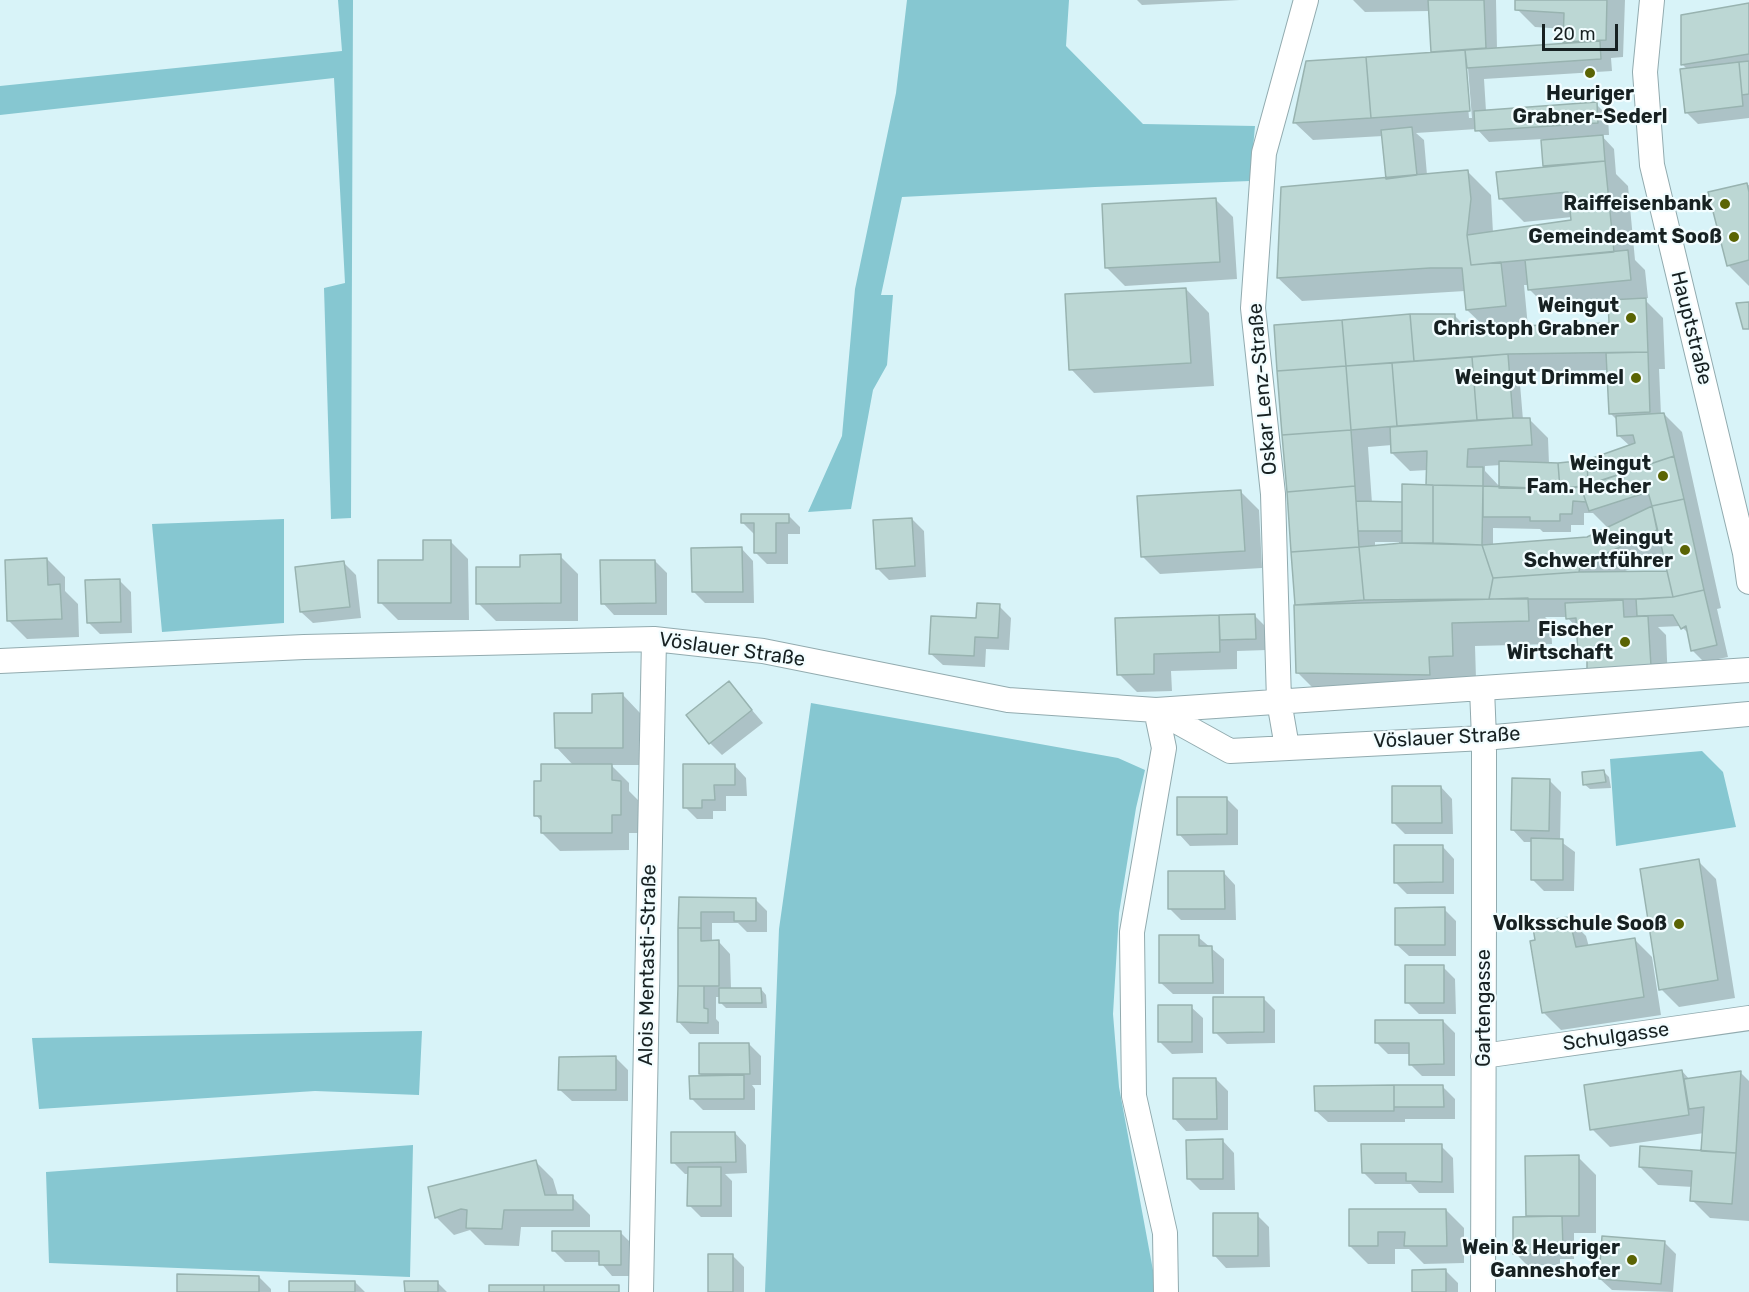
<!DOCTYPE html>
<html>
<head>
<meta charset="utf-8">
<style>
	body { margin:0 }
	#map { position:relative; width:1749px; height:1292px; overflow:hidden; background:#d8f3f8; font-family:Rubik,sans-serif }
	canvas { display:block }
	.scale { position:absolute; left:1542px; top:24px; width:76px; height:27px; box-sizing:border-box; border:3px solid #172122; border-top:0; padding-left:8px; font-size:18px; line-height:21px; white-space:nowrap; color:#172122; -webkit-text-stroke:4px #f2fdff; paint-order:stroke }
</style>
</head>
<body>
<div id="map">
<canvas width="1749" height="1292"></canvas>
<div class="scale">20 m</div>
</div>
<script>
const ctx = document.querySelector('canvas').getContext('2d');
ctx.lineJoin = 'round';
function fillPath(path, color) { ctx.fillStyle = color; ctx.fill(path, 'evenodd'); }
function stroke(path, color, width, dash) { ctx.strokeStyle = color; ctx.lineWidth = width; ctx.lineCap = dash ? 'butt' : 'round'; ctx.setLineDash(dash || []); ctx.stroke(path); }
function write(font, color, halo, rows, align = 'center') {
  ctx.font = font + ' Rubik,sans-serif'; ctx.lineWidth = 4.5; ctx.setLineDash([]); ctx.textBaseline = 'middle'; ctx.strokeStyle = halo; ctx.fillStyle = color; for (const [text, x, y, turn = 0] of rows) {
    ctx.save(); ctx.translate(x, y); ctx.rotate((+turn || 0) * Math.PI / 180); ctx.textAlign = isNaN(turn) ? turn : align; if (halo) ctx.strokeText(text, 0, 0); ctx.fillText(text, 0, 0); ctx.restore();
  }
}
fillPath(new Path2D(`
	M338 0H353L351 518 331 519 324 288 345 283 334 78 0 115V86L342 51Z
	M907 0H1069L1066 46 1143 124 1255 126 1250 181 1095 187 902 197 881 295H893L887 365 873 390 851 509 808 512 842 436 855 289 896 93Z
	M284 519V623L162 632 152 524Z
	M811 703 1118 758 1145 770 1136 808 1119 913 1113 1014 1119 1087 1157 1292H765L779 929Z
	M1702 751 1723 772 1736 827 1616 846 1610 759Z
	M422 1031 419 1095 315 1091 39 1109 32 1038Z
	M413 1145 410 1277 49 1263 46 1172Z`), '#86c7d1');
fillPath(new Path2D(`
	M1137 0H1240L1142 5Z
	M1353 0H1496L1497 49 1567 45 1564 42 1565 29 1535 27 1517 9 1516 0H1625L1623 57 1611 58 1612 71 1484 79 1486 111 1596 104 1608 116 1609 135H1601L1614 149 1616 174 1628 186 1635 260 1645 270 1648 298H1643L1663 318 1665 369H1659L1661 415 1664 414 1682 432 1721 608 1717 609 1728 657 1704 662 1692 650 1689 634 1681 626 1658 627 1666 635 1668 683 1588 663 1579 654 1578 629 1567 617H1545L1551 623 1552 644 1475 646 1476 679 1321 696 1297 672 1299 606 1296 604 1276 326 1454 315 1468 329 1486 328 1467 310 1465 291 1302 301 1278 278 1388 179 1383 136 1313 140 1295 123 1434 53 1432 51 1430 11 1365 12ZM1465 68H1468L1472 118H1469ZM1477 129 1489 142 1543 139 1544 165 1548 168 1500 198 1524 222 1572 217 1573 221 1493 233 1491 195 1467 171 1427 175 1424 140 1416 133ZM1524 285H1529V289L1547 307 1609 301 1610 324 1528 327ZM1608 370 1610 413 1618 421 1619 436 1630 446 1587 461 1549 464 1548 438 1530 420H1523L1519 372ZM1392 445V453L1410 471 1428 470 1430 487 1403 503H1372L1368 447ZM1501 465 1500 487 1485 471V466ZM1584 513H1593L1608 528 1587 538 1493 545V528L1540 529 1543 532H1571V525H1584ZM1375 542H1399V545L1375 547ZM1664 553 1669 572 1621 573Z
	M1749 5V118L1698 124 1686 112 1688 70 1682 64Z
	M1749 185V286L1728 265 1710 193Z
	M1215 199 1233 217 1237 279 1125 286 1107 268Z
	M1186 289 1209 313 1214 386 1094 393 1071 369Z
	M1241 492 1259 510 1262 568 1160 574 1142 556Z
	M788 515 800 527V534H788V564H767L755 552 754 534 742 522Z
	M912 519 924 531 926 577 889 580 877 568Z
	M450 541 468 559 469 620H398L380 602 424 561Z
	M742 549 753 561 754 603H705L693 591Z
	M560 556 578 574V621H496L478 603 521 568Z
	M47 559 65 577V591L78 604 79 637 27 639 9 621Z
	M655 561 667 573V615H614L603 603Z
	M344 563 356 575 361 618 313 623 301 612Z
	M119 580 131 592 132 633 100 634 88 622Z
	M999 606 1011 618 1009 650 986 649 985 667 943 665 931 654Z
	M1254 615 1266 627 1267 650 1237 651V669L1171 671 1172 691 1137 692 1119 674 1116 620Z
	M729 683 763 723 722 755 710 743Z
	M623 695 640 713V765H611L629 783V791L638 800 639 833H629V850L560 851 542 833V822L536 815 542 782 574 766 556 747 594 714Z
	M735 766 746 778 747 796H726V811H713V819H697L685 807Z
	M1604 772 1609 777 1611 788 1590 789 1584 784Z
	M1549 780 1561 792 1560 841 1575 852 1574 891H1544L1532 879 1533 842H1524L1513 830Z
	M1441 787 1452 799 1453 834H1405L1394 823Z
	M1226 798 1238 810V845L1190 846 1179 834Z
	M1443 847 1454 859V894H1407L1395 882Z
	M1698 861 1716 879 1735 998 1679 1007 1661 989Z
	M1224 873 1235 885 1236 920H1181L1169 908Z
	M680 898 755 899 767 911V932H747L738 923H712V942H719L730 954 731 989H761L766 995 767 1008H726L720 1002V997H716V1019L719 1022V1034H690L679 1022Z
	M1444 909 1456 921V956H1409L1397 945Z
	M1568 918 1586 936 1589 947 1634 939 1652 957 1661 1015 1561 1030 1543 1012Z
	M1198 937 1224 959V994H1173L1161 983Z
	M1443 967 1455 979 1456 1014H1419L1407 1002Z
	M1263 998 1275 1010V1043L1227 1044 1215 1032Z
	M1191 1007 1203 1018V1053L1172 1054 1160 1042Z
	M1443 1021 1455 1033V1076H1422L1410 1064V1054H1388L1376 1042Z
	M749 1044 761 1056V1085H752L755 1089V1110H703L691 1098 703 1077 700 1074Z
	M616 1058 628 1070V1101H572L560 1090Z
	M1682 1071 1690 1080 1741 1073 1749 1081V1221L1710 1218 1692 1200 1693 1187 1658 1185 1640 1167 1702 1152 1704 1133 1610 1147 1592 1129Z
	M1216 1079 1228 1091V1130L1186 1131 1175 1119Z
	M1443 1087 1455 1099V1119H1405V1122H1328L1316 1111Z
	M735 1133 746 1145 747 1173 725 1174 732 1181V1217H701L689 1205V1174H685L673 1162Z
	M1223 1141 1234 1153 1235 1190H1200L1188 1178Z
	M1441 1146 1453 1158 1454 1193H1419L1411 1184H1375L1363 1172Z
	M1578 1157 1596 1175V1233H1574V1259H1560V1265H1527L1515 1253 1529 1218 1527 1216Z
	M535 1161 553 1179 558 1196 572 1197 590 1215V1227H521L519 1246 485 1245 470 1230 454 1235 437 1218 430 1188Z
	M1446 1210 1464 1228V1263L1424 1264 1409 1249H1395V1264H1368L1350 1246V1211Z
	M1257 1215 1269 1227 1270 1267 1226 1268 1215 1256Z
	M620 1232 632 1244V1276H612L600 1262H565L553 1250Z
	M1664 1242 1676 1254 1673 1292 1612 1290 1600 1279Z
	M732 1255 744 1267V1292H710Z
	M1446 1271 1458 1283V1292H1413Z
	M259 1277 271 1289V1292H178Z
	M355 1282 365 1292H290Z
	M437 1282 447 1292H406Z`), '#0003');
const building = new Path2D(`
	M1428 0H1484L1486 48 1431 52Z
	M1515 0H1607L1606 40 1563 42 1564 13 1515 10Z
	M1749 3V54L1681 65V15Z
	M1600 41 1601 59 1467 68 1465 50Z
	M1465 50 1470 111 1371 118 1366 57Z
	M1366 57 1371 118 1293 123 1306 61Z
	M1749 61V94L1742 95 1739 62Z
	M1739 62 1743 106 1685 113 1680 69Z
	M1597 102 1598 123 1475 131 1474 111Z
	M1412 127 1417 175 1386 179 1381 130Z
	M1603 135 1605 161 1543 166 1541 140Z
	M1605 161 1614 252 1471 265 1467 235 1571 220 1568 192 1499 199 1496 172Z
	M1468 170 1471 199 1467 235 1471 265 1501 262 1506 306 1466 310 1462 268H1430L1277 278 1281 187Z
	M1747 183 1749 192V260L1727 266 1708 192Z
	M1216 198 1220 262 1105 268 1102 204Z
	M1628 250 1631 280 1528 290 1525 260Z
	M1186 288 1191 363 1069 370 1065 294Z
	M1646 298 1648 352 1508 354 1414 361 1410 314H1455V328L1609 323 1608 300Z
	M1749 302V329H1743L1736 303Z
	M1410 314 1414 361 1346 366 1342 320Z
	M1342 320 1346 366 1277 371 1274 325Z
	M1648 352 1650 412 1609 414 1606 353Z
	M1508 354 1513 418 1477 420 1472 357Z
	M1472 357 1477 420 1397 426 1392 363Z
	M1392 363 1397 426 1351 430 1346 366Z
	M1346 366 1351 430 1282 435 1277 371Z
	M1664 413 1674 456 1588 485 1587 460 1635 443 1633 435 1617 436 1616 416Z
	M1513 418H1530L1532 445 1468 449 1467 467H1483V486L1426 485 1427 451 1391 453 1390 427Z
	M1351 430 1355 486 1287 492 1282 435Z
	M1674 456 1684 499 1652 506 1648 492 1589 511 1581 487Z
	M1587 460 1588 485 1560 489 1558 463Z
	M1499 461 1558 463 1560 489 1499 488Z
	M1402 484 1433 485V543H1402Z
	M1433 485 1483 486 1482 545 1433 543Z
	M1355 486 1359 547 1291 552 1287 492Z
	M1483 486 1560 489 1581 487 1586 502 1573 501 1572 514H1560V521H1530V517H1483Z
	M1241 490 1245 551 1141 557 1137 496Z
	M1684 499 1704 590 1673 597 1652 506Z
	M1356 501 1402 502V531H1358Z
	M1652 506 1657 530 1594 559 1581 561 1579 572 1493 578 1482 545 1587 537Z
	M741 514H789V523H776V553H754V523H741Z
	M912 518 915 566 876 569 873 520Z
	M423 540H451V603H378V560H423Z
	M1402 543 1482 545 1493 578 1489 599 1364 600 1359 547Z
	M742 547 743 592H692L691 548Z
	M1359 547 1364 600 1295 605 1291 552Z
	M561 554V603L476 604V567H520V555Z
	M47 558 48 585 60 584 62 619 7 621 5 560Z
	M600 560H655L656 603 601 604Z
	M344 561 350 607 300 612 295 567Z
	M1667 571 1673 597 1643 599H1489L1493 578 1579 572Z
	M120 579 121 622 87 623 85 580Z
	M1704 590 1717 645 1691 651 1686 626 1681 629 1673 615 1637 616 1636 599 1673 597Z
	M1528 598 1529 621 1452 623 1453 656 1429 657 1430 675 1296 673 1294 605Z
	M1623 600 1624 617 1648 616 1651 666 1587 669V654L1578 655 1576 618 1566 619 1565 603Z
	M977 603 1000 604 998 638 975 637 974 656 929 654 931 616 976 618Z
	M1255 614 1256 639 1220 640 1219 615Z
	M1219 615 1220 652 1154 654V674L1117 675 1115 618Z
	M729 681 752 710 709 744 686 715Z
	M623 693V748H555L554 713H592V694Z
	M541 764H612V780L621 781V815H612V833H541V816H534V781H541Z
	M683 764H735V785H714L715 800H702V808H683Z
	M1604 770 1606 782 1583 785 1582 772Z
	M1512 778 1550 779 1549 831 1511 830Z
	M1392 786H1441L1442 823H1392Z
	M1177 797H1227V834L1177 835Z
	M1531 838 1563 839V880H1531Z
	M1394 845H1443V882L1394 883Z
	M1699 859 1718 980 1659 990 1640 869Z
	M1168 871H1224L1225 909H1168Z
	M679 897 756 898V921H734V912H701V928H678Z
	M1445 907V945H1395V908Z
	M1569 917 1576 947 1635 938 1644 997 1542 1013 1530 941 1535 940 1532 922Z
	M678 928H701V941L719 940V986H678Z
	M1159 935H1199V946H1212L1213 983H1159Z
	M1405 965H1444V1003H1405Z
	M678 986H704V1008L708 1009V1023L677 1022Z
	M719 988H761L762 1003H719Z
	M1213 997H1264V1032L1213 1033Z
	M1158 1005H1192V1042H1158Z
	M1375 1020H1443L1444 1064 1409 1065V1043H1375Z
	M699 1043H749L750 1074H699Z
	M616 1056V1090H558L559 1057Z
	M1682 1070 1689 1115 1590 1130 1584 1085Z
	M1741 1071 1736 1153 1701 1151 1704 1107 1689 1109 1684 1079Z
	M744 1075V1099H690L689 1076Z
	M1173 1078H1216L1217 1119H1173Z
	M1394 1085V1111H1315L1314 1086Z
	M1394 1085H1443L1444 1107H1394Z
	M671 1132H735L736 1162 671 1163Z
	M1223 1139V1179H1187L1186 1140Z
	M1361 1144H1442V1182L1406 1181V1173H1362Z
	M1640 1146 1736 1153 1732 1204 1690 1201 1692 1171 1639 1167Z
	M1579 1155V1216H1526L1525 1156Z
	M536 1160 545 1195H573V1210H504L502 1229 466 1228 467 1210 461 1209 435 1218 428 1187Z
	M688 1167H721V1206H687Z
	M1349 1209H1446L1447 1246H1404L1405 1232H1378V1246H1349Z
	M1213 1213H1258V1256H1213Z
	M1562 1216 1563 1248H1549V1254H1513V1217Z
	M552 1231H621V1265H599V1251H552Z
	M1602 1236 1665 1241 1661 1284 1599 1279Z
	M708 1254H733V1292H708Z
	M1446 1269V1292H1412V1270Z
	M177 1274 259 1276V1292H177Z
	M289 1281H355V1292H289Z
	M404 1281H438V1292H405Z
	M489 1285H544V1292H489Z
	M544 1285H619V1292H544Z`);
fillPath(building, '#bcd7d4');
stroke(building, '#98b3b0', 1.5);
const minor = new Path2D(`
	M1652 0 1645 72 1652 165 1745 553 1749 582
	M0 661 304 647 654 639 763 651 1008 700 1156 710 1749 670
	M1482 689 1484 738V914L1483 1292
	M1156 710 1230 751 1484 738 1749 714
	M1156 710 1164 748 1132 932 1134 1096 1165 1233 1166 1292
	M1287 747 1279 701 1273 494 1253 308 1264 153 1306 0
	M1483 1056 1749 1018
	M641 1292 654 639`);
stroke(minor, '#92abaf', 26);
stroke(minor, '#fff', 24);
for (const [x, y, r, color] of [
	[1590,73,6,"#5a6404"],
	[1725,204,6,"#5a6404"],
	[1734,237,6,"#5a6404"],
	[1631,318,6,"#5a6404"],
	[1636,378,6,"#5a6404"],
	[1663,476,6,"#5a6404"],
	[1685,550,6,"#5a6404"],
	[1625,642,6,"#5a6404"],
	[1679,924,6,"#5a6404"],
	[1632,1260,6,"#5a6404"]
]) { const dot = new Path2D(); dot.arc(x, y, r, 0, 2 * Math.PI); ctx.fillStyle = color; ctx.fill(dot); stroke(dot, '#f2fdff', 2); }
write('bold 20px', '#172122', '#f2fdff', [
	["Heuriger",1590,94,"center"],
	["Grabner-Sederl",1590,117,"center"],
	["Raiffeisenbank",1713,204],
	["Gemeindeamt Sooß",1722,237],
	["Weingut",1619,306],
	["Christoph Grabner",1619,329],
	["Weingut Drimmel",1624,378],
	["Weingut",1651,464],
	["Fam. Hecher",1651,487],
	["Weingut",1673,538],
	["Schwertführer",1673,561],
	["Fischer",1613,630],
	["Wirtschaft",1613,653],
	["Volksschule Sooß",1667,924],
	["Wein & Heuriger",1620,1248],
	["Ganneshofer",1620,1271]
], 'right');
write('20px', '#172122', '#f2fdff', [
	["Hauptstraße",1691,328,76],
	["Oskar Lenz-Straße",1263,389,-95],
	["Vöslauer Straße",732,650,8],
	["Vöslauer Straße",1447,738,-3],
	["Alois Mentasti-Straße",648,965,-89],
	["Gartengasse",1484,1008,-90],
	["Schulgasse",1616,1037,-8]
]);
</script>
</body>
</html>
